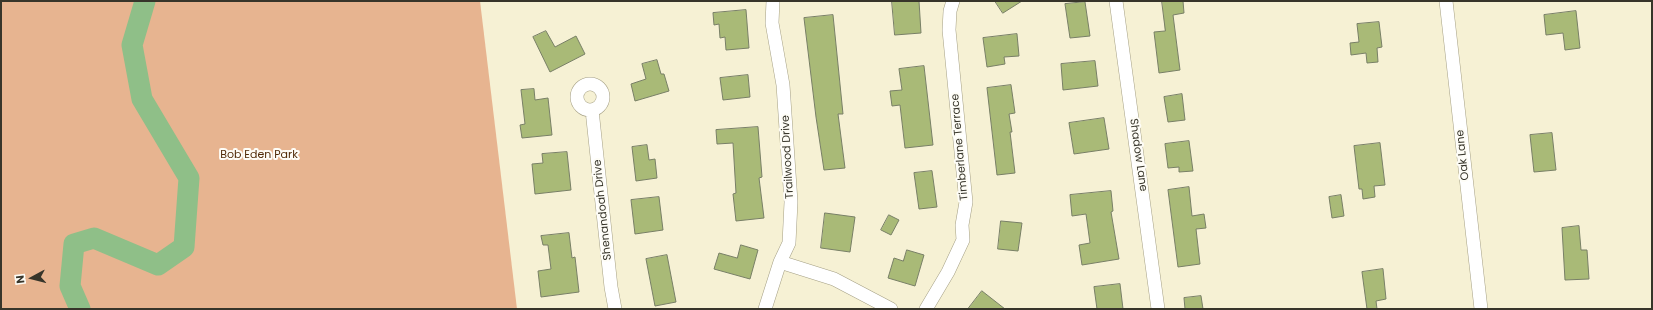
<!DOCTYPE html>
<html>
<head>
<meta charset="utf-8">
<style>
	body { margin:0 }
	#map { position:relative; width:1653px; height:310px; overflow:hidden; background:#f6f1d4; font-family:Poppins,sans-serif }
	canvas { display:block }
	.frame { position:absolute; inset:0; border:2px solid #37352a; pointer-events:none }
	.north { position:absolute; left:12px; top:258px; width:40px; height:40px; -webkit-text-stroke:3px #fefdf7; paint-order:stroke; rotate:263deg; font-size:11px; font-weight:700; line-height:16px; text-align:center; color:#37352a }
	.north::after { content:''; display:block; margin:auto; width:14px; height:18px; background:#37352a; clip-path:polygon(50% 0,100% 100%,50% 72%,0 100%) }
</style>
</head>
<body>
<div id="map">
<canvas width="1653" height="310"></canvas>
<div class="frame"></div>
<div class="north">N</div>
</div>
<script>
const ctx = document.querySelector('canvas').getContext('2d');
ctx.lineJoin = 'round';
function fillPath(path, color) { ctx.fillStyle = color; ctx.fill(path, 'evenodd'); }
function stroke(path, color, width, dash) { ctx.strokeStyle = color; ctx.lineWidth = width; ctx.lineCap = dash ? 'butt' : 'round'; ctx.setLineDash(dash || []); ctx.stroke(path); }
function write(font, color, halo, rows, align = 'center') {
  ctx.font = font + ' Poppins,sans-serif'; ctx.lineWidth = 4; ctx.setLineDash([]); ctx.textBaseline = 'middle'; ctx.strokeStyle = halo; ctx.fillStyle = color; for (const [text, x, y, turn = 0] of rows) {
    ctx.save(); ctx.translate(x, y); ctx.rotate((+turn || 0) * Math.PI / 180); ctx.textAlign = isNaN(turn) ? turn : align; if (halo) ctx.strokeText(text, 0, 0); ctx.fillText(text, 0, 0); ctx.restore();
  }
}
fillPath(new Path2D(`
	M1 1H480L517 309H1Z`), '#e7b490');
stroke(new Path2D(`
	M80 309 70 286 74 244 94 238 158 265 184 247 189 178 142 99 132 45 145 1`), '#8fbf88', 21);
const building = new Path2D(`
	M892 1H919L921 33 895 35Z
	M995 1H1022L1003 13Z
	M1162 1H1183L1184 13 1173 15 1180 70 1159 73 1154 32 1165 31Z
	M1085 2 1090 36 1070 38 1065 4Z
	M746 10 749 48 726 50 725 37 720 38 719 24 714 25 713 13Z
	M1576 11 1580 48 1565 50 1563 33 1546 35 1544 15Z
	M833 15 843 114H838L845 168 824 170 816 117 804 18Z
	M1379 22 1382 47 1377 48 1378 62 1367 63 1366 53 1351 55 1350 43 1359 42 1357 24Z
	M546 31 555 47 576 36 585 54 550 72 533 37Z
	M1017 34 1019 56 1004 57 1005 64 987 67 983 38Z
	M657 60 661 74H664L669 91 635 101 631 84 646 79 642 64Z
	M1095 61 1098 86 1063 90 1061 64Z
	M924 66 933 145 905 148 900 105 892 106 890 91 902 90 899 69Z
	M748 75 750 97 723 100 720 78Z
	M1011 85 1015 113 1009 114 1012 132H1010L1015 173 997 175 987 88Z
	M534 89 535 100 548 98 552 135 522 138 520 125 525 124 521 90Z
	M1182 94 1185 120 1168 122 1164 97Z
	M1104 118 1109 149 1074 154 1069 123Z
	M758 127 762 177 759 178 764 218 736 221 733 194 736 193 733 143 717 144 716 130Z
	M1552 133 1556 170 1534 172 1530 135Z
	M1189 141 1193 171 1179 172V167L1168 168 1165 144Z
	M1380 143 1385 185 1374 186 1375 197 1363 199 1362 189H1359L1354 146Z
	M647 145 649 160 655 159 657 178 636 181 632 147Z
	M567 152 571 190 535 194 532 164 543 163 542 154Z
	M932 171 937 207 919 209 914 173Z
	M1189 187 1192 216 1204 214 1206 228 1196 229 1200 264 1178 267 1168 190Z
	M1111 191 1113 211 1111 212 1119 259 1082 265 1079 245 1090 243 1086 214 1072 216 1070 195Z
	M1341 195 1344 216 1332 218 1329 197Z
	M659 197 663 230 635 234 631 200Z
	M825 213 855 217 850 252 821 248Z
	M889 215 899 220 891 235 881 230Z
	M1001 221 1022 223 1018 251 998 249Z
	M1579 226 1581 250H1587L1589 279 1565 280 1562 228Z
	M569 233 572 258 575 257 579 292 541 297 538 271 551 269 548 245H543L541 236Z
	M741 245 758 250 750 279 714 269 719 253 737 258Z
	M907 250 924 255 915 286 888 278 894 258 903 261Z
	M667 255 676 302 655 306 646 259Z
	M1383 269 1386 299 1376 301 1377 309H1367L1362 272Z
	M1120 284 1123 309H1097L1094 287Z
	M982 291 1005 309H968Z
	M1201 296 1203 309H1185L1184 298Z`);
fillPath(building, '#a9ba77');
stroke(building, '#787f66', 1);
const minor = new Path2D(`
	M1116 1 1158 309
	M1446 1 1481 309
	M577 97a13 13 0 1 1 26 0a13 13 0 1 1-26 0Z
	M592 110 611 287 615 309
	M780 262 834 279 891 309
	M765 309 780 262 789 243 791 202 783 85 772 23 773 1
	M926 309 948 272 963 240 962 225 966 202 949 30 950 11 953 1`);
stroke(minor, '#a49f84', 14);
stroke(minor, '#fff', 13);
write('11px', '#37352a', '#fefdf7', [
	["Timberlane Terrace",960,147,-95],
	["Shadow Lane",1138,155,82],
	["Oak Lane",1463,155,-96],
	["Trailwood Drive",788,157,-93],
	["Shenandoah Drive",603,210,-96]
]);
write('11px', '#512a07', '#fefdf7', [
	["Bob Eden Park",259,155]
]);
</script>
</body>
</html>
